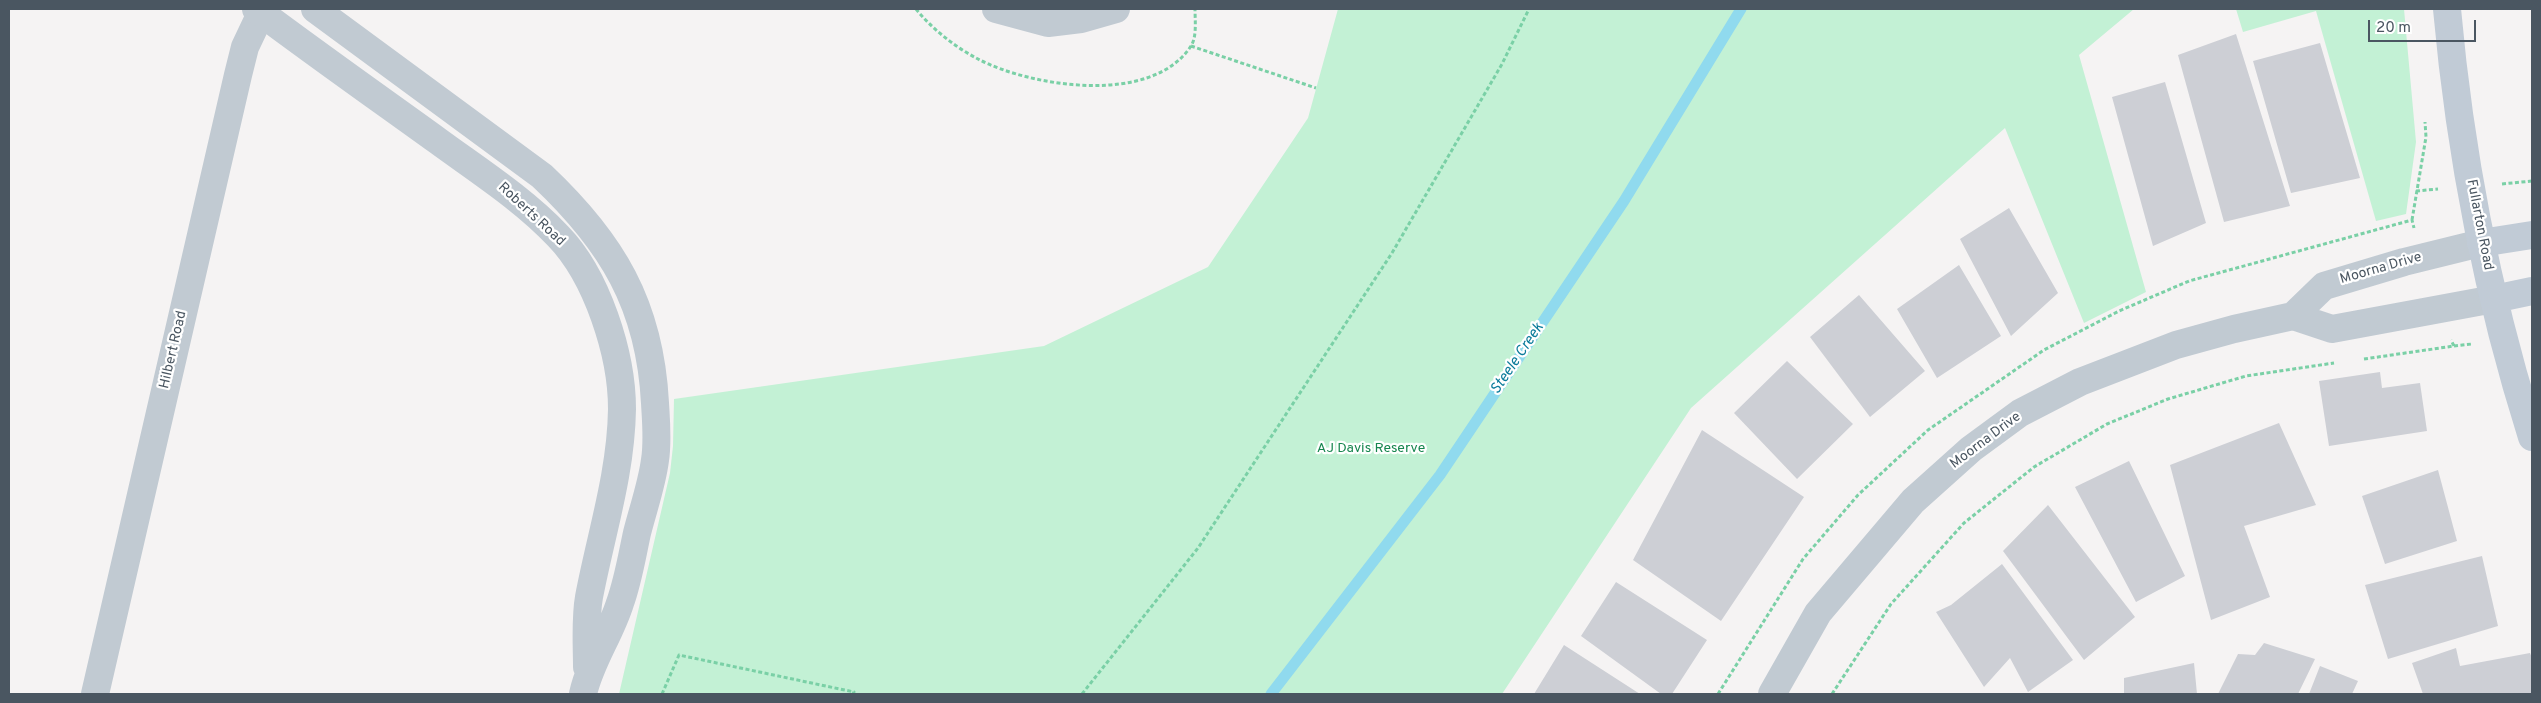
<!DOCTYPE html>
<html>
<head>
<meta charset="utf-8">
<style>
	body { margin:0 }
	#map { position:relative; width:2541px; height:703px; overflow:hidden; background:#f5f3f3; font-family:Overpass,sans-serif }
	canvas { display:block }
	.frame { position:absolute; inset:0; border:10px solid #4a5661; pointer-events:none }
	.scale { position:absolute; left:2368px; top:20px; width:108px; height:22px; box-sizing:border-box; border:2px solid #4a5661; border-top:0; padding-left:6px; font-size:15px; line-height:18px; white-space:nowrap; color:#4a5661; -webkit-text-stroke:4px #fff; paint-order:stroke }
</style>
</head>
<body>
<div id="map">
<canvas width="2541" height="703"></canvas>
<div class="frame"></div>
<div class="scale">20 m</div>
</div>
<script>
const ctx = document.querySelector('canvas').getContext('2d');
ctx.lineJoin = 'round';
function fillPath(path, color) { ctx.fillStyle = color; ctx.fill(path, 'evenodd'); }
function stroke(path, color, width, dash) { ctx.strokeStyle = color; ctx.lineWidth = width; ctx.lineCap = dash ? 'butt' : 'round'; ctx.setLineDash(dash || []); ctx.stroke(path); }
function write(font, color, halo, rows, align = 'center') {
  ctx.font = font + ' Overpass,sans-serif'; ctx.lineWidth = 4.5; ctx.setLineDash([]); ctx.textBaseline = 'middle'; ctx.strokeStyle = halo; ctx.fillStyle = color; for (const [text, x, y, turn = 0] of rows) {
    ctx.save(); ctx.translate(x, y); ctx.rotate((+turn || 0) * Math.PI / 180); ctx.textAlign = isNaN(turn) ? turn : align; if (halo) ctx.strokeText(text, 0, 0); ctx.fillText(text, 0, 0); ctx.restore();
  }
}
fillPath(new Path2D(`
	M1338 9H2134L2079 55 2146 292 2084 323 2005 128 1691 408 1502 694H619L670 473 673 446 674 399 1044 346 1208 267 1308 118Z
	M2236 9H2404L2416 142 2406 214 2376 221 2316 11 2243 32Z`), '#c3f1d5');
stroke(new Path2D(`
	M1271 694 1440 475 1624 201 1741 9`), '#90daee', 11);
fillPath(new Path2D(`
	M2236 34 2290 206 2224 222 2178 55Z
	M2320 43 2360 178 2291 193 2253 61Z
	M2165 82 2206 223 2153 246 2112 97Z
	M2009 208 2058 293 2011 336 1960 239Z
	M1959 265 2001 336 1937 378 1897 309Z
	M1859 295 1925 371 1870 417 1810 337Z
	M1787 361 1853 424 1797 479 1734 413Z
	M2380 372 2382 388 2420 383 2427 431 2329 446 2319 381Z
	M2279 423 2316 505 2244 526 2270 597 2211 620 2170 465Z
	M1702 430 1804 497 1721 621 1633 560Z
	M2129 461 2185 576 2136 602 2075 487Z
	M2438 470 2457 541 2385 564 2362 496Z
	M2048 505 2135 617 2084 660 2003 551Z
	M2482 556 2498 626 2388 659 2365 585Z
	M2002 564 2073 660 2028 692 2010 658 1984 687 1936 612 1951 605Z
	M1616 582 1707 640 1672 694H1661L1581 636Z
	M2264 643 2315 659 2298 694H2218L2238 654 2255 655Z
	M1564 645 1640 694H1534Z
	M2456 648 2460 666 2530 653 2532 658V694H2423L2412 663Z
	M2194 663 2197 694H2124V678Z
	M2320 666 2358 681 2352 694H2309Z`), '#cdcfd5');
stroke(new Path2D(`
	M916 9C931 28 955 47 978 59 1031 87 1152 106 1191 46 1197 37 1195 20 1195 9
	M1191 46 1316 88
	M2502 184 2532 181
	M2416 191 2438 189
	M2412 220 2426 137 2425 122
	M2454 346 2472 344
	M2364 359 2454 346 2451 340
	M662 694 679 655 854 692 853 694
	M1082 694 1198 548 1392 253 1502 64 1529 9
	M1718 694 1803 559 1858 495 1928 430 2044 350 2119 311 2189 281 2412 220 2414 228
	M1832 694 1891 604 1964 523 2034 467 2107 424 2168 399 2246 376 2334 363`), '#7ad0a6', 3, [4, 2.5]);
stroke(new Path2D(`
	M996 9 1048 23 1081 19 1116 9
	M2293 316 2324 286 2404 262 2481 243
	M95 694 238 75 245 47 263 9
	M1772 694 1818 613 1913 501 1971 449 2020 413 2080 382 2176 345 2234 329 2293 316 2332 329 2494 299`), '#c1cad2', 28);
stroke(new Path2D(`
	M256 9C316 54 377 97 438 141 479 171 523 199 558 236 597 276 622 354 622 409 621 474 601 534 589 597 585 619 587 645 587 667
	M315 9 542 176C612 242 650 305 655 403 656 421 658 441 655 460 652 484 643 509 637 533 632 556 628 581 620 603 610 635 590 662 583 694`), '#c1cad2', 28);
stroke(new Path2D(`
	M2447 9C2460 154 2488 298 2532 437
	M2481 243 2532 235
	M2494 299 2532 291`), '#c1cbd6', 28);
write('14px', '#4a5661', '#fff', [
	["Roberts Road",531,215,43],
	["Fullarton Road",2479,225,79],
	["Moorna Drive",2381,269,-16],
	["Hilbert Road",174,350,-77],
	["Moorna Drive",1986,441,-37]
]);
write('14px', '#17864f', '#fff', [
	["AJ Davis Reserve",1371,449]
]);
write('italic 15px', '#0c7c9b', '#fff', [
	["Steele Creek",1518,359,-56]
]);
</script>
</body>
</html>
